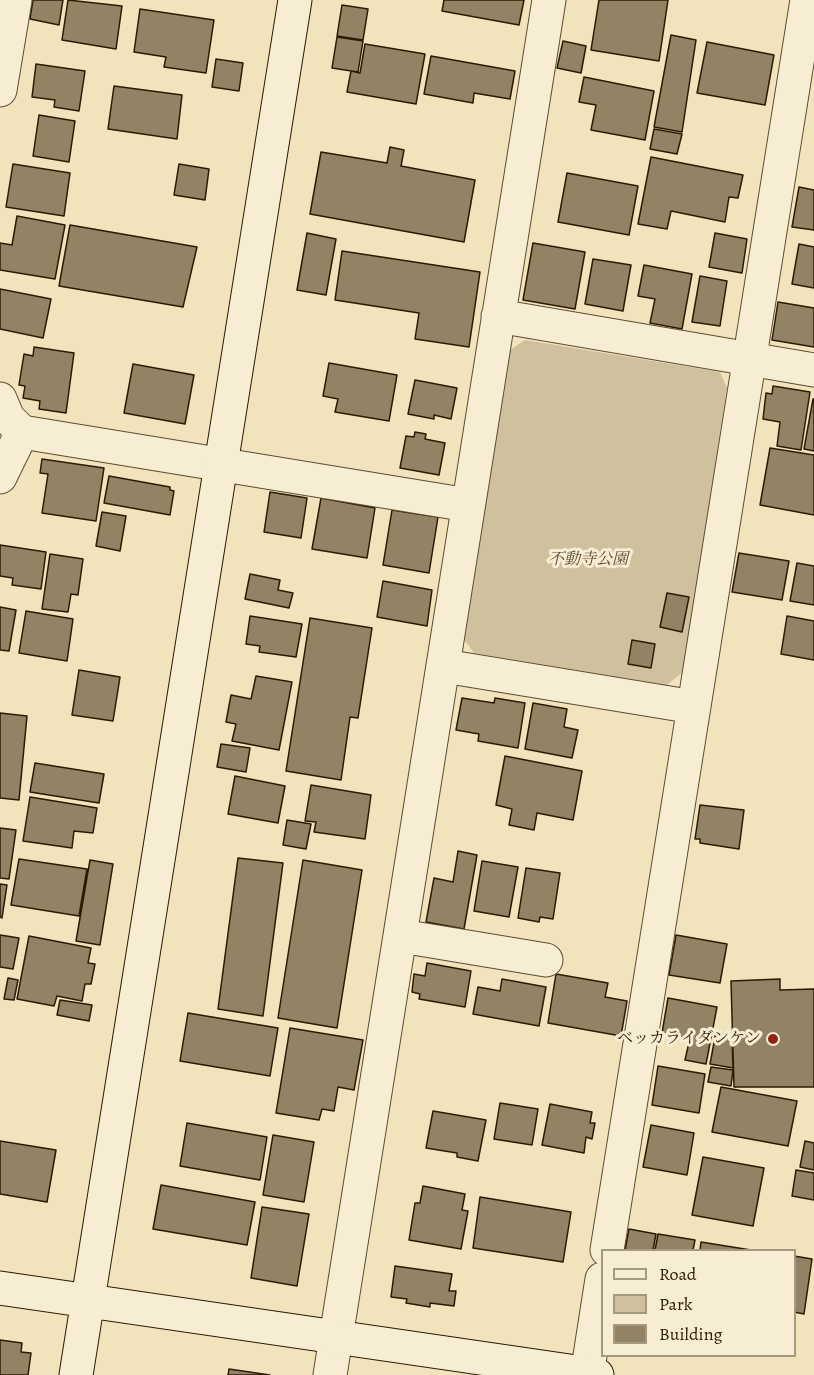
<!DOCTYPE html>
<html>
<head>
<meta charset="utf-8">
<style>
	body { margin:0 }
	#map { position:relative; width:814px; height:1375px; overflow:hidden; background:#f1e3bc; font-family:Alegreya,serif }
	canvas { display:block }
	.legend { position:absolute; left:601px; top:1249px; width:195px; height:108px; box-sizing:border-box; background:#f6edd3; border:2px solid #a59980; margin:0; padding:8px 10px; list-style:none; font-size:18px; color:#2b1b04 }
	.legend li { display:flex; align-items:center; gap:12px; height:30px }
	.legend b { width:30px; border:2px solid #a59980 }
</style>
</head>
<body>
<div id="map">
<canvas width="814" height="1375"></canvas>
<ul class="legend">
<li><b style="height:8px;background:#f6edd3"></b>Road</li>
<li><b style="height:16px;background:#cfc19d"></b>Park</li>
<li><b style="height:16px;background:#928364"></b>Building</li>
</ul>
</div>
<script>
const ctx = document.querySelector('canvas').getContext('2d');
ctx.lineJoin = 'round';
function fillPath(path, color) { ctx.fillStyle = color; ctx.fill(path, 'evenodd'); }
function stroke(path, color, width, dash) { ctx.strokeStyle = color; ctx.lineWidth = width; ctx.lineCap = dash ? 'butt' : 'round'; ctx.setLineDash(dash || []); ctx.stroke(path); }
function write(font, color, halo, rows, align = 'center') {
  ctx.font = font + ' Alegreya,"Noto Serif JP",serif'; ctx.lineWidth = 6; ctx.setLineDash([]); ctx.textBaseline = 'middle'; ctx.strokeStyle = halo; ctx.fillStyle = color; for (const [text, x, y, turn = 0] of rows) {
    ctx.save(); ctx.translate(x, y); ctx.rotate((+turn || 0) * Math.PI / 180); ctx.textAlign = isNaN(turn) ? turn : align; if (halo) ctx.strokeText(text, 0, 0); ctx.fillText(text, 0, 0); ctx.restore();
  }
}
fillPath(new Path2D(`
	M525 340 720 372 727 388 683 672 667 685 474 653 463 638 510 350Z`), '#cfc19d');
const building = new Path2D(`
	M33 0H63L59 25 30 19Z
	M68 0 122 6 116 49 62 40Z
	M444 0H524L519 25 442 11Z
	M599 0H668L659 61 591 50Z
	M342 5 368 9 363 40 337 36Z
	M140 9 214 20 206 73 164 67 166 57 134 52Z
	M671 35 696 40 682 132 654 127Z
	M337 37 363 41 358 72 332 68Z
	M563 41 586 46 581 73 557 68Z
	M707 42 774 55 765 105 697 93Z
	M365 44 425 54 416 104 347 92 351 71 360 73Z
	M431 56 515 71 510 99 474 93 473 103 424 94Z
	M216 59 243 63 239 91 212 87Z
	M36 64 85 71 79 111 54 107 55 100 32 97Z
	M584 77 654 91 645 140 591 130 596 105 579 102Z
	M114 86 182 95 177 139 108 129Z
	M39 115 75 121 69 162 33 156Z
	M654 129 682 134 677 154 650 149Z
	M390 147 404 150 401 166 475 180 464 242 310 214 321 152 387 163Z
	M651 157 743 175 738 198 729 197 725 222 671 211 667 229 638 224Z
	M13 164 70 173 64 216 6 207Z
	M179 164 209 169 205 200 174 195Z
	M567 173 638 186 629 235 558 222Z
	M799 187 814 190V230L792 227Z
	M17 216 65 225 55 279 0 270V243L12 245Z
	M70 225 197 247 183 307 59 286Z
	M307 233 336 239 326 295 297 290Z
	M715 233 747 239 742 273 709 267Z
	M533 243 585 252 575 309 523 300Z
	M799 244 814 247V288L792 284Z
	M342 251 480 272 469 347 415 339 419 313 335 300Z
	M593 259 631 265 623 311 585 304Z
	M644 265 692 274 682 329 650 323 655 299 638 296Z
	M700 276 727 281 720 326 692 322Z
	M0 289 51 299 43 338 0 329Z
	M778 302 814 308V347L772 340Z
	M34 347 74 353 66 413 39 409 40 401 23 398 25 386 19 385 24 354 33 356Z
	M329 363 397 375 389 421 335 412 338 399 323 396Z
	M133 364 194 375 185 424 124 413Z
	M415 380 457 388 451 419 434 415V419L408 414Z
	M773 386 810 392 801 450 777 446 780 422 763 419 766 393 772 394Z
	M813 399H814V451L804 449Z
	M415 432 426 434 425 439 445 443 439 475 400 468 406 436 414 437Z
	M770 448 814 455V515L760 505Z
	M42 459 104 468 96 521 42 513 48 474 40 473Z
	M109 476 170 487V490L174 491 170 515 104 503Z
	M270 492 307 498 301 538 264 532Z
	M321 498 375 508 367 558 312 549Z
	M392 510 438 517 429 573 383 565Z
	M102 512 126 516 120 551 96 546Z
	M0 545 46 552 41 589 12 585 13 578 0 576Z
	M739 553 789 561 782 600 732 592Z
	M50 554 83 559 78 595 71 594 68 612 42 609Z
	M797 563 814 566V605L790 601Z
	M250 574 280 580 278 590 293 593 289 608 245 599Z
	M383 581 432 590 427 626 377 617Z
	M667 593 689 597 682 632 660 627Z
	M0 607 16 610 9 651 0 650Z
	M26 611 73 619 67 661 19 653Z
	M250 616 302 624 296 657 259 652 260 646 246 644Z
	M787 616 814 621V660L781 654Z
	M310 618 372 628 358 718 350 717 341 780 286 771Z
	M632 640 655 644 651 668 628 664Z
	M79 670 120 677 113 721 72 715Z
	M256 676 292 682 279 750 232 741 236 724 226 722 231 695 251 699Z
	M462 698 494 703 495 698 525 703 518 748 478 741 479 734 456 730Z
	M533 703 567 709 564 727 578 730 572 758 525 749Z
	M0 713 27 716 19 800 0 798Z
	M221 744 250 748 246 772 217 767Z
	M505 756 582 771 573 820 537 813 534 830 509 825 512 809 496 805Z
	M35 763 104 774 99 803 30 792Z
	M235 776 285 786 278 823 228 814Z
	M311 785 371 795 365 839 314 832 316 822 305 821Z
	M30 797 97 808 93 833 74 831 72 848 23 841Z
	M700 805 744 810 739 849 700 843V839H695Z
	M287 820 311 824 306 849 283 845Z
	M0 828 16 830 9 879 0 878Z
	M458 851 477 855 464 929 426 922 434 878 453 882Z
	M238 858 283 863 263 1016 218 1009Z
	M19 859 87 869 79 916 11 905Z
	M90 860 113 864 100 945 76 941Z
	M303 860 362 870 337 1028 278 1018Z
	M482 861 518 867 509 917 474 911Z
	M526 868 560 873 553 919 540 917 539 922 518 918Z
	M0 884 7 885 2 918 0 917Z
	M0 935 19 938 13 969 0 967Z
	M676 935 727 944 720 983 669 975Z
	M29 936 91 948 88 963 95 964 91 984H85L82 1001 57 996 54 1006 17 999Z
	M427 963 471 971 465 1007 419 999 420 994 412 992 414 974 425 976Z
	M556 974 608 983 605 997 627 1001 621 1036 548 1023Z
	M8 978 18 980 14 1000 4 999Z
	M502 979 546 987 539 1026 473 1014 478 987 500 991Z
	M780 979V990L814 989V1087H734L731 981Z
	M668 998 717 1007 706 1064 685 1060 690 1038 662 1033Z
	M60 1000 92 1005 89 1021 57 1015Z
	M188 1013 278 1028 270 1076 180 1061Z
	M290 1028 363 1040 354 1090 338 1087 334 1111 322 1109 319 1120 276 1113Z
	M716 1032 732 1036 733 1068 710 1064Z
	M658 1066 705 1074 699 1113 652 1105Z
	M711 1067 733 1070 731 1086 708 1082Z
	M721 1087 797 1101 788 1146 712 1132Z
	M500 1103 538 1109 532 1145 494 1139Z
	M550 1104 592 1112 590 1123H595L592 1139 586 1137 584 1153 542 1145Z
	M433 1111 486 1120 478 1161 457 1157V1153L426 1148Z
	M187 1123 267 1137 260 1180 180 1166Z
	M651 1125 694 1133 687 1175 643 1167Z
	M273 1135 314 1142 304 1202 263 1195Z
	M0 1141 56 1150 47 1202 0 1194Z
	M805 1141 814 1143V1170L800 1167Z
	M703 1157 764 1168 753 1226 692 1215Z
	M796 1170 814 1173V1200L792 1196Z
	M161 1185 255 1202 247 1245 153 1229Z
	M423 1186 465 1194 462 1210 468 1211 461 1249 409 1240 415 1203H420Z
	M480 1197 571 1212 563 1262 473 1248Z
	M262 1207 309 1214 297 1286 251 1278Z
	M629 1229 656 1234 653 1250H625Z
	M658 1234 695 1240 693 1250H655Z
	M701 1242 751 1250H700Z
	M794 1256 812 1259 804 1314 794 1312Z
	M395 1266 452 1274 449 1291H456L454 1306 430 1303V1307L406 1303 407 1299 391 1297Z
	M0 1340 22 1343 21 1352 31 1353 28 1375H0Z
	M229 1369 270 1375H228Z`);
fillPath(building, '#928364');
stroke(building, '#2b1b04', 1.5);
const street = new Path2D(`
	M0 90 15 0
	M498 316 814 370
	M0 399 8 418 22 432 468 505
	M0 477 22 432
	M444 666 694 707
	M401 936 546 960
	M607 1250 807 0
	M330 1375 549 0
	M587 1375 602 1279`);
const secondary = new Path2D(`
	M0 1288 597 1375
	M76 1375 295 0`);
stroke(street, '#5c4d32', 35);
stroke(secondary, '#2b1b04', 35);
stroke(street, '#f6edd3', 33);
stroke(secondary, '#f6edd3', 33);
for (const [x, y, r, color] of [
	[773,1039,6,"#8f2418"]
]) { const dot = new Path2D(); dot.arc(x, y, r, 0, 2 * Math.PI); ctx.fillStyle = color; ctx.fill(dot); stroke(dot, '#f6edd3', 2); }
write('italic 16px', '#5c4d32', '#f6edd3', [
	["不動寺公園",588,560]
]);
write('16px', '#2b1b04', '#f6edd3', [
	["ベッカライダンケン",761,1039]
], 'right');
</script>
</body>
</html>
